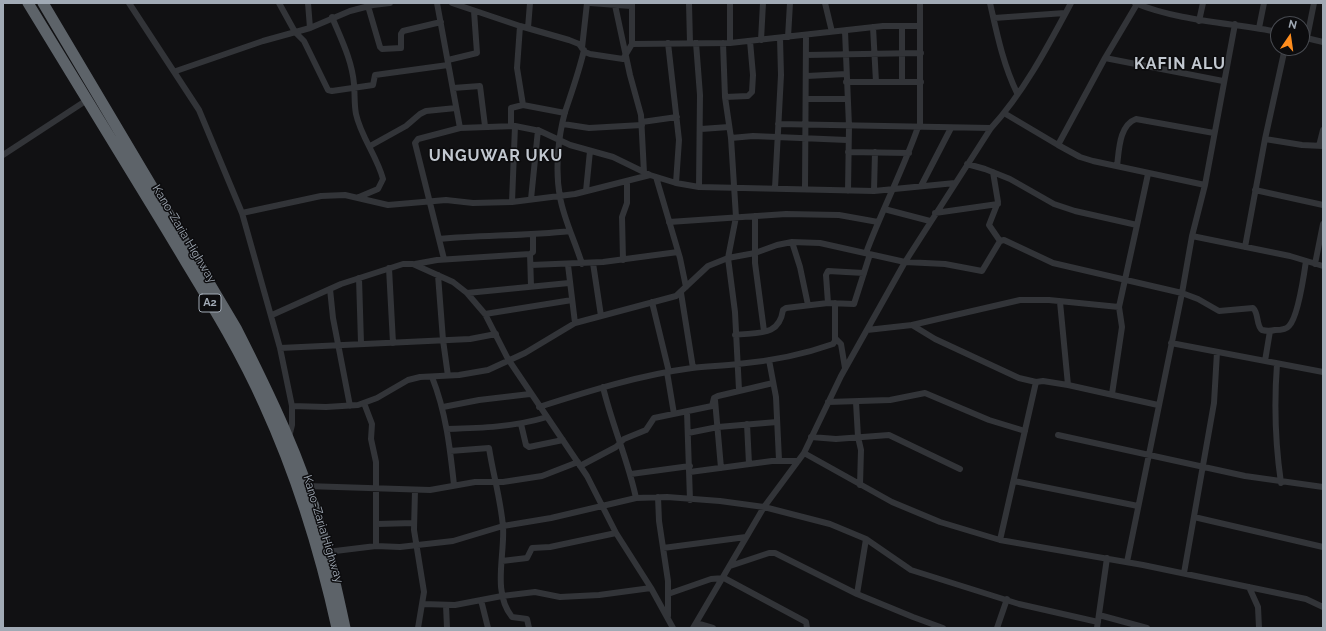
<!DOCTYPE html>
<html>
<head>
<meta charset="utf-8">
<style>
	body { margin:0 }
	#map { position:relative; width:1326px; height:631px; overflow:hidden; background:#111113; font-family:Raleway,sans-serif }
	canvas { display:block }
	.frame { position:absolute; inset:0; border:4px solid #a1aab5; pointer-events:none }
	.north { position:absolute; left:1270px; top:16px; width:40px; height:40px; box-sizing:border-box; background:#0c0c0e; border:1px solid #484b51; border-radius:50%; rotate:13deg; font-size:11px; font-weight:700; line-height:16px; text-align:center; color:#a1aab5 }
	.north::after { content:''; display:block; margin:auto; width:14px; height:18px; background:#ff8d1d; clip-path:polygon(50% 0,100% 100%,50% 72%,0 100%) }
</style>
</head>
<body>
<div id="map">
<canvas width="1326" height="631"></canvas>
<div class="frame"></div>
<div class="north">N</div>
</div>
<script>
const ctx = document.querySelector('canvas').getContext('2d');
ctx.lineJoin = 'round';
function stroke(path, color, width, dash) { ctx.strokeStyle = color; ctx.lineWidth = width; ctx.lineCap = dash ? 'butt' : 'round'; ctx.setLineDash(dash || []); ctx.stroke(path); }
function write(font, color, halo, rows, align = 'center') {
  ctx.font = font + ' Raleway,sans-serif'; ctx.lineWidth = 3; ctx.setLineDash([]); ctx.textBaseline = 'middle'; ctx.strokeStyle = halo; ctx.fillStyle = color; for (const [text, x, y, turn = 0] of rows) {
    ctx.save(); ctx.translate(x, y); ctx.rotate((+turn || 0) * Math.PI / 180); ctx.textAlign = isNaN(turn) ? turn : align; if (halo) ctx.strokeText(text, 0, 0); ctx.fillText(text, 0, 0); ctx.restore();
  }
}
stroke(new Path2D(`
	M129 3 199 110 242 213 280 348 292 406V425L289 437
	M279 3 295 32 304 41 328 90 332 91 373 85 375 75 448 65
	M308 3 310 28
	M437 3 460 128
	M452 3 520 26 569 40 579 44 585 52 590 54 623 59 632 44 730 43 883 26H920
	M590 3 631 6
	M632 3V44
	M689 3 690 43
	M730 3V43
	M825 3 832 32
	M920 3V127
	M990 3C997 34 1003 64 1017 93
	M1135 3C1178 21 1232 23 1278 32
	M1137 4 1105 58 1058 145 1080 157 1093 161 1205 185
	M615 5 630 75 641 115 644 173
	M368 6 380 47 382 49 401 48V34L403 31 441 22
	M332 17C341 39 352 60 354 84 355 94 354 104 356 114 361 137 377 156 383 179L378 189 359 197
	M994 18 1065 13
	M1199 21 1203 3
	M520 26 517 68 523 105 565 113
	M902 26V82
	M873 27 876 82
	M528 28 530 3
	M1259 28 1264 3
	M845 31 849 126 848 191
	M788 37 790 3
	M1302 37 1323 42
	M1307 38 1314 3
	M761 40 763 3
	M668 43 679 140 676 183
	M696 43 700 95 699 187 874 191 955 183
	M723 43 725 97 731 138 736 217 728 258 735 312 739 390
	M582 48 587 3
	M806 55 921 53
	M1105 58 1223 81
	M448 60 477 53 474 11
	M176 71 263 41 310 28 350 11 373 5 390 3
	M807 76 846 74
	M846 82H921
	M453 88 480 86 485 126
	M725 97 748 96 752 92 753 75 750 41
	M806 99H846
	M1004 113 1058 145
	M642 122 677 117
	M563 124 589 128 642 125
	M778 124 991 128
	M511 125V108L523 105
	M701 129 729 127
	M731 138 753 136 847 140
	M1265 139 1302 145 1323 146
	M370 146 406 126 420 114 426 111 456 108
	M1319 146 1323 130
	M848 152 909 153
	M3 155 87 100
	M1117 166C1119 151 1119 125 1136 119L1214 133
	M993 172 998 202 989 225 1000 241 1004 240 1053 263 1182 293 1198 299 1219 311 1253 308C1259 313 1256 326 1262 330 1266 331 1271 331 1275 330 1279 330 1286 330 1289 326 1298 317 1304 275 1306 261
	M656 177 680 258 686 287
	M921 186 951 128
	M775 188 781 75 780 38
	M805 189 806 35
	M1255 190 1323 205
	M586 191 590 151
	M874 191 875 152
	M531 199 538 130
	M512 202 515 126
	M884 209 930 221
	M242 213 321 196 345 195 388 205 446 200 473 203 512 202 575 194 650 175
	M935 213 998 204
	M755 216V263L764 331
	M669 222 786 214 839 215 878 222
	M1137 225 1148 174
	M1192 236 1290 256 1323 266
	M439 239C483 235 527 236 570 231
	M792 242 800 267 808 305
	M1245 247 1265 139 1285 48
	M866 253C882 210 903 170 918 127
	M530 254 531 286
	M444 259 415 143 418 139 460 128 515 126 540 131 570 145 613 157 650 175 676 183 699 187
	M623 260 622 217 627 203V181
	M593 263 601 316
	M415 264 437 260 530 254 533 252V235
	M582 264C575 241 564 220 560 197 555 171 558 137 565 112 572 91 579 72 584 50
	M1315 264 1323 224
	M531 265 603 262 678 252
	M568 265 575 323
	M389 268 393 343
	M438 275 443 340 448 376
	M359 278 361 343
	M330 289 333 318 350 406
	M467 293 569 283
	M681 293 693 368
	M652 302 669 372
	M1060 302 1068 385
	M828 303 826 275 828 271 864 273
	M485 314 572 300
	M272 315 341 284 403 264H413L453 282 467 293 485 314 508 359 587 476 616 533 651 588 673 628
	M912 325 1020 300H1049L1119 307 1137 225 1075 211 1054 204 1010 179 985 169 967 164
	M867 330 912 325 935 339 1019 378 1036 382 1000 540
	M735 335C758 332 779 337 783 310L786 308 828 303 854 304 870 254
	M836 339 841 344 845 368
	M1171 343 1323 372
	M280 348 470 339 496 334
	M769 360 776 397 779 460
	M1265 361 1270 331
	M1277 364C1274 404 1275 442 1281 483
	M667 372 674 414
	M432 377C446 412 450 448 454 485
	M1036 382 1043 381 1068 385 1158 405
	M603 387C612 425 628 460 636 498
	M1112 394 1122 327 1119 307
	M715 400 721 468
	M828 402 890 400 925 393 989 420 1025 431
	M856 402 858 437 861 450 860 485
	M364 403 372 424 371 439 376 462V546
	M292 406 326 407 358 405 377 398 408 380 420 377 459 375 488 370 525 353 575 323 676 296 708 266 728 258 755 253 777 245 792 242 820 243 905 262 945 264 982 271 1000 241
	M443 407 479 400 530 394
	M539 407C589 391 640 375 692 368 707 366 723 366 738 364 771 361 802 355 833 344L835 341V303
	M687 412 690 500
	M521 424 526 445 529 447 563 440
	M747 424 749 464
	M447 429C481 428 514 427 547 417
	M688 433 718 427 777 422
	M1058 435 1245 476 1323 487
	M811 437 836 439 889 435 960 469
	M450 451 489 448C493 474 501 501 503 527 505 555 492 592 512 617L527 619 529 628
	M804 453 892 502 940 522 1000 540 1143 565 1306 599 1323 607
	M580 466 616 447 624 439 646 430 654 418 712 406 714 398 718 396 773 383
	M690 472 772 461H798
	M631 474 690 466
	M1014 481 1138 506
	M306 486 430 490 475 482H503L542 476 578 462
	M415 490 414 530 424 592 418 628
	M658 497 659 521 668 581V616
	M1194 517 1323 547
	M377 524 414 523
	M663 548 746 537
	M327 552 376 546 400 547 453 541 503 526 551 518 636 498 667 497 720 501 764 507 830 524 866 539 911 570 1019 604 1098 622
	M502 561 527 558 532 548 550 547 616 533
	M1127 562 1182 293 1192 236 1205 185 1235 24
	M730 566 769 553H775L857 594 913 617 943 628
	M1184 573 1214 403 1217 352
	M1249 587 1258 607 1259 628
	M668 594 711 579 724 578 806 622 807 628
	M857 594 866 539
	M481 600 488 628
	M423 604 455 605 502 596 535 592 560 597 599 595 651 588
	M446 605 447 628
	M1099 615 1147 628
	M696 623 713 628
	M693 628 764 507 804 453 841 376 905 262 991 128C1024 92 1048 46 1071 3
	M997 628 1007 599
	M1097 628 1107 558`), '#323438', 6);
stroke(new Path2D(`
	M28 3C74 78 120 154 166 229 200 286 237 343 264 404 297 476 320 551 337 628
	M43 3 236 328C269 393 301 459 321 530 331 562 338 595 345 628`), '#5d6369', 11);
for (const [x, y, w] of [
	[210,303,22]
]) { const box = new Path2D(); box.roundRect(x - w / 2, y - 9, w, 18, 3); ctx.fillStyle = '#0c0c0e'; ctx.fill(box); stroke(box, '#a1aab5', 1); }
write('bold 11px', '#a1aab5', null, [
	["A2",210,303]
]);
write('12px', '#a1aab5', '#0c0c0e', [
	["Kano-Zaria Highway",184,234,59],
	["Kano-Zaria Highway",323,529,73]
]);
ctx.letterSpacing = '1px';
write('bold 16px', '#c2c8d0', '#0c0c0e', [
	["KAFIN ALU",1180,64],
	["UNGUWAR UKU",496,156]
]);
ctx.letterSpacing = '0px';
</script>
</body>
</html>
